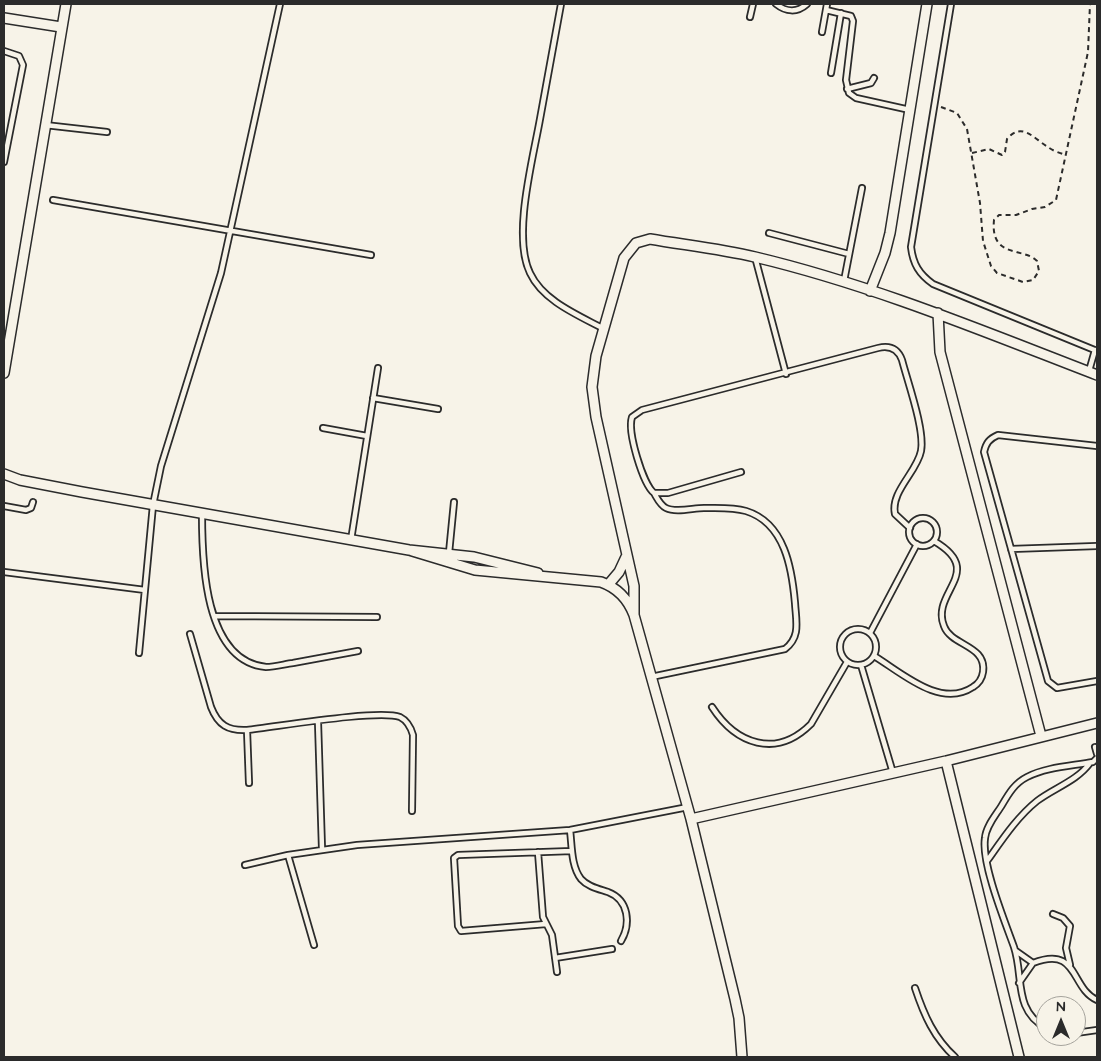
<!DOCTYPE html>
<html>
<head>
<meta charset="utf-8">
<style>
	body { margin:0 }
	#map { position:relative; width:1101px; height:1061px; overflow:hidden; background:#f7f3e8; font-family:"Architects Daughter",sans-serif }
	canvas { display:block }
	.frame { position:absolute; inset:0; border:5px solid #2b2b2b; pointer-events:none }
	.north { position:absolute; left:1036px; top:996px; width:50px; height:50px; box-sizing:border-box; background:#f7f3e8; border:1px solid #a5a39c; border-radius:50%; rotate:0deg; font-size:14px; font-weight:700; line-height:20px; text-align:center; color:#2b2b2b }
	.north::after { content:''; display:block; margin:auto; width:18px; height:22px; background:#2b2b2b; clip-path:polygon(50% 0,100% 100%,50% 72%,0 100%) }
</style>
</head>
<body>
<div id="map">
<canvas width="1101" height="1061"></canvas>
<div class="frame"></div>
<div class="north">N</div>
</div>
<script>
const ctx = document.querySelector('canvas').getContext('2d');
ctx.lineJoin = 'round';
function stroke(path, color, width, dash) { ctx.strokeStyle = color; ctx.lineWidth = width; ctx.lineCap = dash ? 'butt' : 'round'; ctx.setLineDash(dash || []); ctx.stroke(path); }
const service = new Path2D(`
	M561 4C554 42 547 81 540 119 533 159 512 236 530 273 543 301 578 315 604 329
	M776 4C786 12 797 13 807 4
	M951 4 911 247C913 264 919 274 933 284L1097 351
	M826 10 851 16 853 21 846 80 849 93 856 98 910 110
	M750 17 753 4
	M822 32 827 4
	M4 51 19 56 23 65 4 162
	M831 73 841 13
	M847 89 871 83 874 78
	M45 125 107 132
	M53 200 371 255
	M769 233 849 254
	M755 257 786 374
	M844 281 862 188
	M1089 371 1095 350
	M373 398 438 409
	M323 428 367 436
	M1097 446 998 435C989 439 986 443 984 452L1048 681 1057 688 1097 681
	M741 472 668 493H654C643 484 627 432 632 417L642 410 878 348C890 345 898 349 902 360 908 383 925 430 921 451 917 472 890 492 895 514L910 528
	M4 506 26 510 31 508 33 502
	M202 514C202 561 204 661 266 667 275 667 285 664 293 663 315 659 336 655 358 651
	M909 532a14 14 0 1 1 28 0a14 14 0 1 1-28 0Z
	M351 540 378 368
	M1011 549 1097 546
	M449 553 454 502
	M4 572 145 590
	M214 616 377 617
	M840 647a18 18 0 1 1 36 0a18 18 0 1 1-36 0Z
	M870 633 917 544
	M190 634 211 707C218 725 228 731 247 730 276 727 378 709 400 717 408 721 411 728 413 735L412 811
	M139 653 153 505 161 466 221 273 280 4
	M874 656C901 672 940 709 973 687 978 684 982 679 983 672 987 645 951 646 944 626 930 592 987 572 934 541
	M861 665 893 773
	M651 677 785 649C801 637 796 621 795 603 792 569 785 523 746 511 733 507 717 508 704 508 693 508 676 513 666 508 660 505 657 498 654 493
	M712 707C736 744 776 759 811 724L847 662
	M318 722 322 849
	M247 730 249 783
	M1095 747 1097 754
	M570 830C572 846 571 866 581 879 588 887 599 889 608 892 629 900 631 924 621 941
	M538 852 543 917 552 935 557 972
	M288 855 314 945
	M987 861C1002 840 1017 817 1037 801 1054 788 1077 781 1090 763
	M245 865 288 855 357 845 570 830 688 807
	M1053 914 1063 918 1070 926 1066 948 1070 965
	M546 924 461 931 458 926 454 858 458 855 572 851
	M1016 951 1033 963
	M555 958 612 949
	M1019 983 1033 963C1079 945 1070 988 1097 1000
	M915 988C924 1015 934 1038 955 1057
	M1046 1028C1013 1010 1024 977 1014 947 1005 922 981 863 985 838 986 826 996 815 1002 805 1009 793 1015 783 1027 777 1046 767 1072 766 1093 762L1097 758
	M1076 1033 1097 1030`);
const minor = new Path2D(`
	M4 18 61 27
	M870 291 885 253 890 233 927 4
	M938 313 940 352 1041 736
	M4 373 66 4
	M4 474 20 480 82 492 409 550 474 557 538 573
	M409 550 475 570 601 582C618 588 628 599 634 615L691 819 735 999 739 1018 742 1057
	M608 585 619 572 626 557
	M634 615V586L596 417 592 387 596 356 624 258 636 243 650 239C685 245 721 249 755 257 873 285 985 332 1097 375
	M946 761 1019 1057
	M691 819 946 761 1097 723`);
stroke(service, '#2b2b2b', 8);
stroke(minor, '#2b2b2b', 12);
stroke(new Path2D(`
	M941 107 957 113 967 129 980 203 983 241 991 266 997 273 1023 282 1033 280 1039 271 1037 261C1024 247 990 259 994 220L999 215H1016L1032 209 1045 207 1056 200 1088 52 1090 4
	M972 153 989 149 1002 155 1005 152 1007 139C1022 121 1034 139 1048 147 1053 151 1060 153 1066 155`), '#2b2b2b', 2, [5, 4]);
stroke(service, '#f7f3e8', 4.5);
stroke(minor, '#f7f3e8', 9);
</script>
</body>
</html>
